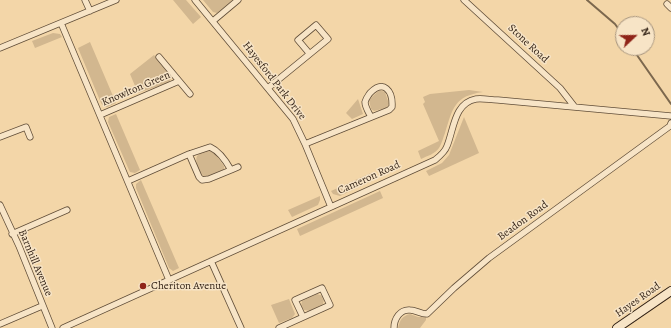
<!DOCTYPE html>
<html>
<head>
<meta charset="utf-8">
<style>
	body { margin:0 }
	#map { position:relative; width:671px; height:328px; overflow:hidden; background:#f3d6a8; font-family:Alegreya,serif }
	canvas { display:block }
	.north { position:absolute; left:615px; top:16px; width:40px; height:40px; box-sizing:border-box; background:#f7e4c6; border:1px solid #a7957e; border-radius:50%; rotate:68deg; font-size:11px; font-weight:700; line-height:16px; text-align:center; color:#2f1f13 }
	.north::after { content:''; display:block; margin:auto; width:14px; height:18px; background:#8f2418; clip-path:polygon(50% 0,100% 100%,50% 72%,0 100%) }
</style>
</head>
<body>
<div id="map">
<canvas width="671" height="328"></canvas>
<div class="north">N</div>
</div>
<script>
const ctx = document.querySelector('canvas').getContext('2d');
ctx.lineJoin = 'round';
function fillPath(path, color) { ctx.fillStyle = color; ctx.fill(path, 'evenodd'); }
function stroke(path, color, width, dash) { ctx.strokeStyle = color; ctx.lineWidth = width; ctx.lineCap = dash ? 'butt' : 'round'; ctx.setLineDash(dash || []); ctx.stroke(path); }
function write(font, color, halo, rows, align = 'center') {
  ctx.font = font + ' Alegreya,serif'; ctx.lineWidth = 3; ctx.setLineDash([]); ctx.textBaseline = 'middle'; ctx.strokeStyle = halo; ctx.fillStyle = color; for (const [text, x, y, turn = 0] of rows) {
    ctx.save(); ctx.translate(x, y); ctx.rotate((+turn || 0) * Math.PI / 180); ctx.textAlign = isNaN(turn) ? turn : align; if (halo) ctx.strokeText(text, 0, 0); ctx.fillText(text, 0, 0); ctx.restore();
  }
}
fillPath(new Path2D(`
	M173 0H186L201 17 193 24Z
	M203 0H234L217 13 213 12Z
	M53 33 60 34 62 37 35 48 32 41Z
	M90 42 116 103 107 107 103 106 101 103 78 48Z
	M154 55 170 75 171 79 168 83 138 93 130 74Z
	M379 90 385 92 389 104 386 108 374 111 371 109 369 100Z
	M469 90 483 92C454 96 453 108 445 133 443 138 442 143 439 148 435 154 427 156 421 159L418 151 439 141 423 104 425 102 423 97 430 94Z
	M358 99 363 114 352 119 346 113Z
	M116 114 140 170 135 173 130 172 129 170 108 122 109 117Z
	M464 117 479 153 429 176 426 171 442 163 449 155Z
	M206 150 213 151 224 166V169C220 172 211 177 206 177 200 176 193 159 198 155 200 153 204 151 206 150Z
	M373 172 376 179 340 196 333 194 331 191Z
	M141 180 179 268 173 271 169 268 136 188V184Z
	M380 191 383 198 300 236 297 229Z
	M320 196V200L318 205 292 217 288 210Z
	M317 294 323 296 324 300 323 304 310 311 304 310 301 306 302 301Z
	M289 299 295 314 292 318 279 323 271 305Z
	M410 314 418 317H426V320L420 328H398C400 320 402 316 410 314Z`), '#d2b78f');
stroke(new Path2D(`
	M587 0 615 24 623 35
	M632 48 671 104`), '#7c684e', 2);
const minor = new Path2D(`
	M85 0 90 11
	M195 0 293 119 305 144 331 207
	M464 0 560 88 574 106
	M667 4 671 8
	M213 21 238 0
	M61 23 169 280
	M0 48 116 0
	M159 57 190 94
	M268 88 328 39 316 25 298 40 309 53
	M100 115 179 81
	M0 137 26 127 30 137
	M305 144 389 110 392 107C393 91 384 79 370 93 368 96 366 98 365 102 365 107 369 113 371 117
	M231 170 238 167
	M128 181 189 154 199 177 202 180 209 179 231 170C226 161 219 151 210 147L189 154
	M0 205 19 246 52 328
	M12 234 67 210
	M211 261 241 328
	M0 324 42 306
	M63 328 435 160C440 156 445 152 447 146 454 129 454 103 476 99 483 98 491 100 498 100L671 116
	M279 328 330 305 322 288 295 300 303 317
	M394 328C394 319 400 309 410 310 416 310 420 314 427 314L454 288 489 258 670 126 671 123`);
const secondary = new Path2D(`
	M617 328 671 291`);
stroke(minor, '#604d38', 7);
stroke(secondary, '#2f1f13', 10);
stroke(minor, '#f7e4c6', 5.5);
stroke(secondary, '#f7e4c6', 8);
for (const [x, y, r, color] of [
	[143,286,4,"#8f2418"]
]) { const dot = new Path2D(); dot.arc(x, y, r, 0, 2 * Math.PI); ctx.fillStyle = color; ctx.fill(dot); stroke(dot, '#f7e4c6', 1.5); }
write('11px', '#2f1f13', '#f7e4c6', [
	["Stone Road",528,44,43],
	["Hayesford Park Drive",274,81,52],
	["Knowlton Green",136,89,-23],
	["Cameron Road",369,178,-24],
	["Beadon Road",523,221,-36],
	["Barnhill Avenue",35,263,67],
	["Hayes Road",638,300,-35]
]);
write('11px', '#2f1f13', '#f7e4c6', [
	["Cheriton Avenue",151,286]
], 'left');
</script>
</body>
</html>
